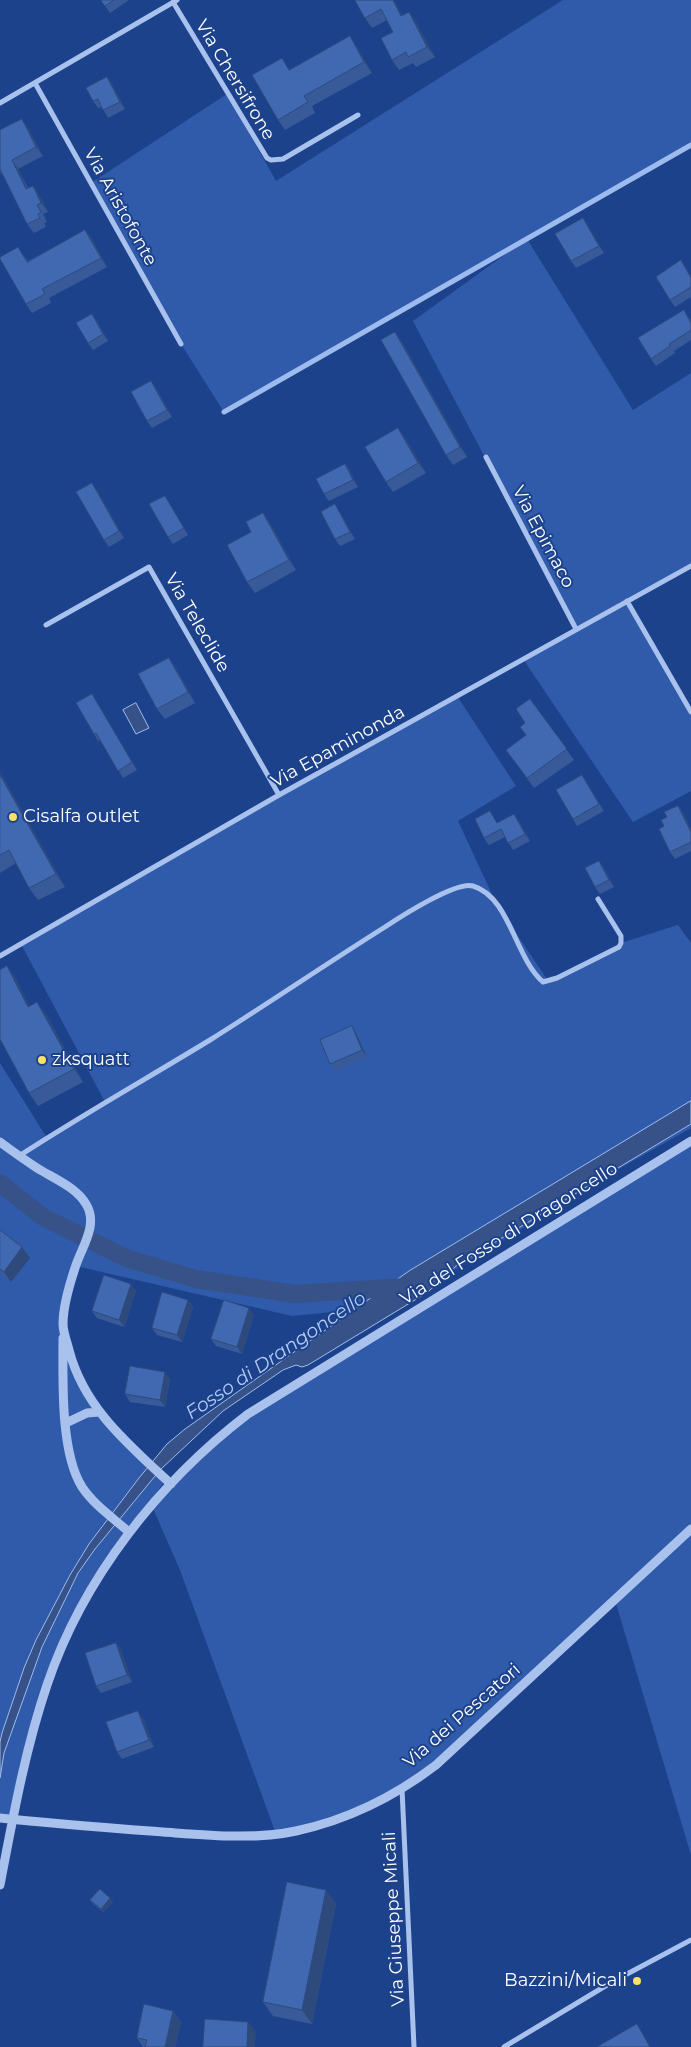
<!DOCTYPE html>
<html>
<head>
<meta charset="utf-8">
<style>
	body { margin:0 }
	canvas { display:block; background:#1d428c }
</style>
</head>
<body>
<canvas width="691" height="2047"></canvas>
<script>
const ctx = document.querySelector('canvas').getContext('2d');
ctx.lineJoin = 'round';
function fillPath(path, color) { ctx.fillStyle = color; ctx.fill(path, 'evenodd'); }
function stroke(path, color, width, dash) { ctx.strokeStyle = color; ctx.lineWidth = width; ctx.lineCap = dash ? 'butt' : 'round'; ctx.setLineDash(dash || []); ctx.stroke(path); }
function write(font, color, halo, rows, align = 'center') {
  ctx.font = font + ' Montserrat,sans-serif'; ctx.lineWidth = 4; ctx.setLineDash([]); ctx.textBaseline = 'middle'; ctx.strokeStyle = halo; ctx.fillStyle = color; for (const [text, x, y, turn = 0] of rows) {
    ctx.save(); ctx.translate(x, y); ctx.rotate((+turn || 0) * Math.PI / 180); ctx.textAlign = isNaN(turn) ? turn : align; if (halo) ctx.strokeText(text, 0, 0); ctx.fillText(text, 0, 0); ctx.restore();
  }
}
fillPath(new Path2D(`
	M563 0H691V145L527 239 633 410 691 373V566L627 601 691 712V791L633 822 523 659 576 630 413 321 521 243 224 412 181 344 91 183 227 94 276 181Z
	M457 696 516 786 458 821 496 903 548 981 621 943 678 925 691 943V1128L601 1179 478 1256 393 1306 292 1316 76 1266 63 1326 93 1403 166 1479 102 1573 47 1684 13 1819 0 1818V1063L47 1138 105 1102 21 944Z
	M691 1142V1855L615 1600 436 1765 361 1810 276 1834 180 1570 152 1506 223 1433Z`), '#305baa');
const water = new Path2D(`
	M136 703 149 728 136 734 123 710Z
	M691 1101V1124L457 1265 428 1292 308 1365 302 1367 296 1365 283 1370 223 1411 160 1470 95 1549 78 1573 42 1647 4 1753 0 1778V1742L2 1733 24 1668 36 1640 70 1575 89 1544 139 1478 167 1444 185 1429 409 1271Z`);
fillPath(water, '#375289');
stroke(water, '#9dbbee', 1);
stroke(new Path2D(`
	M224 412 691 145`), '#9dbbee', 5);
stroke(new Path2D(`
	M0 1183 43 1217 126 1258 196 1279 295 1294 406 1287`), '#375289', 18);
stroke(new Path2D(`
	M173 2 267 158 271 160 283 159 358 115
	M35 83 181 344
	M0 103 177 0
	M486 457 576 629
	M627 601 691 712
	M46 625 149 567 279 795
	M0 956 279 795 691 566
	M19 1156C82 1115 146 1079 210 1040 269 1003 326 964 385 927 400 917 456 881 473 886 510 897 515 958 543 982L557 978 619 947 621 943V936L598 899
	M402 1789 414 2047
	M504 2047 612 1982 691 1940`), '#a9c1ed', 5);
stroke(new Path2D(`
	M0 1142C12 1151 25 1160 37 1168 53 1178 76 1187 86 1204 99 1225 81 1248 75 1268 69 1286 63 1306 63 1324 63 1332 67 1342 69 1350 84 1408 129 1445 171 1484
	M63 1338C63 1379 60 1452 82 1487 94 1505 113 1518 129 1532
	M66 1423 87 1413 99 1412
	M0 1818C54 1824 109 1828 163 1832 205 1835 255 1840 296 1831 347 1820 394 1797 436 1765L691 1529
	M0 1885C13 1817 25 1750 47 1685 83 1578 159 1482 248 1414L691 1141`), '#a9c1ed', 9);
fillPath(new Path2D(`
	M101 0H129L110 13Z
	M355 0 402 15 409 12 416 22 435 57 416 67 413 63 399 70 392 60 393 32 387 20 372 28 365 18Z
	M350 36 357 47 372 73 312 106 315 113 285 130 278 120Z
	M107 77 112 84 125 109 108 118 102 107 98 108 93 101Z
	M28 128 43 156 18 169 28 188 33 186 39 195 48 212 43 214 47 222 44 223 46 227 34 233 27 224 4 177 0 172V130Z
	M583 218 604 253 576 268 571 261Z
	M85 230 92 239 107 267 49 298 51 303 32 313 26 304 24 256 28 261Z
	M681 260 691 276V297L675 307 670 300Z
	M689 317 691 321V340L674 351 675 353 656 366 651 359Z
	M97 321 108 341 93 350 88 343Z
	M402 342 467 457 453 465 446 455Z
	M156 388 172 417 152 428 147 421Z
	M398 428 405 438 426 473 393 492 386 482Z
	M345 464 350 471 358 487 329 501 324 494Z
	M97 490 124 538 109 547 104 540Z
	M169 503 188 535 173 544 168 537Z
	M340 512 355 539 340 546 335 539Z
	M263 513 270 523 296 570 255 593 247 582 251 532Z
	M176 668 195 703 165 719 157 709Z
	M92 694 137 770 123 778 101 740 98 741 94 734Z
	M530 699 574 760 534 788 506 750 526 735 525 723Z
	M0 772 65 887 38 900 29 888 16 863 0 873Z
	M582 775 604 811 577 826 573 819Z
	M678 806 683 813 691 829V851L675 859 670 852 664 826 667 817Z
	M519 821 530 841 513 850 505 837 489 845 484 838 498 823Z
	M599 861 604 868 614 887 600 894 595 887Z
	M7 966 16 979 29 1006 46 1014 83 1082 38 1106 29 1093Z
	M352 1026 356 1033 367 1057 335 1071 330 1064Z
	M0 1230 30 1258 11 1282 0 1274Z
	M136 1291 124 1327 97 1318 92 1311Z
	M188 1300 193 1307 182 1342 157 1335 152 1328Z
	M254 1315 242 1354 216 1346 211 1339Z
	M170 1379 165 1407 130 1402 125 1394Z
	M116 1643 121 1650 132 1682 101 1693 96 1686Z
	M143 1718 154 1747 122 1759 117 1752Z
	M90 1900 113 1902 103 1912 93 1904Z
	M336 1903 312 2024 273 2016 263 2002Z
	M173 2011 181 2022 175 2047H143L137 2038Z`), '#385a99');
fillPath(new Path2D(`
	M393 0H394L408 26 401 16Z
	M409 12 416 22 435 57 427 47Z
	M350 36 357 47 372 73 364 62Z
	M107 77 112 84 125 109 120 102Z
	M22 119 28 128 43 156 36 147Z
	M12 160 18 169 32 199 26 189Z
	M33 186 39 195 48 212 41 203Z
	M583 218 588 225 604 253 599 246Z
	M85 230 92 239 107 267 101 258Z
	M681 260 686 267 691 276V278Z
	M92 314 97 321 108 341 103 334Z
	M395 332 402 342 467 457 460 447Z
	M151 381 156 388 172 417 167 410Z
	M398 428 405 438 426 473 418 463Z
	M345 464 350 471 358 487 353 480Z
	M92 483 97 490 124 538 119 531Z
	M335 504 340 512 355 539 350 532Z
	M263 513 270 523 296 570 289 560Z
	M169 658 176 668 195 703 188 692Z
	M0 772 65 887 56 874 0 775Z
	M582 775 587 782 604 811 599 804Z
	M678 806 683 813 691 829V832Z
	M514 814 519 821 530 841 525 834Z
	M599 861 604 868 614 887 609 880Z
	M7 966 16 979 36 1019 28 1007Z
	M37 1002 46 1014 83 1082 74 1069Z
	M352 1026 356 1033 367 1057 362 1050Z
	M22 1247 30 1258 11 1282 4 1272Z
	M131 1284 136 1291 124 1327 119 1320Z
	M188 1300 193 1307 182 1342 177 1335Z
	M249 1308 254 1315 242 1354 237 1347Z
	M165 1372 170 1379 165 1407 160 1400Z
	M116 1643 121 1650 132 1682 127 1675Z
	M138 1711 143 1718 154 1747 149 1740Z
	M326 1890 336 1903 312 2024 302 2010Z
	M110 1898 113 1902 103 1912 101 1909Z
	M173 2011 181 2022 175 2047H165Z
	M248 2022 256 2032 255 2047H247Z`), '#2e4a7d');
const building = new Path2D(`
	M101 0H114L105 6Z
	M355 0H393L401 16 409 12 427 47 408 57 406 52 392 60 381 38 393 32 381 9 365 18Z
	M350 36 364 62 304 96 308 102 278 120 252 75 282 58 289 70Z
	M107 77 120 102 103 110 98 99 93 101 86 88Z
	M22 119 36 147 12 160 26 189 33 186 41 203 37 205 41 212 38 214 40 218 27 224 0 169V130Z
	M583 218 599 246 571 261 555 234Z
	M85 230 101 258 42 289 45 294 26 304 0 259V257L18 247 27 262Z
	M681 260 691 278V287L670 300 656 277Z
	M684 310 691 323V330L669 344 670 346 651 359 638 338Z
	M92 314 103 334 88 343 76 323Z
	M395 332 460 447 446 455 381 340Z
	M151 381 167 410 147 421 131 392Z
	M398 428 418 463 386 482 365 447Z
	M345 464 353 480 324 494 316 479Z
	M92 483 119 531 104 540 76 492Z
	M165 496 184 528 168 537 149 504Z
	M335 504 350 532 335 539 321 512Z
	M263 513 289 560 247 582 227 545 251 532 246 522Z
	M169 658 188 692 157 709 138 674Z
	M92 694 132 762 118 771 96 733 94 734 76 703Z
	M530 699 567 749 527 778 506 750 526 735 520 727 525 723 516 709Z
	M0 775 56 874 29 888 9 850 0 855Z
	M582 775 599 804 573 819 556 790Z
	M678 806 691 832V842L670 852 659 829 664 826 661 820 667 817 664 812Z
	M490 811 497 823 514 814 525 834 508 843 501 829 484 838 475 819Z
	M599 861 609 880 595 887 585 868Z
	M7 966 28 1007 37 1002 74 1069 29 1093 0 1039V970Z
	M352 1026 362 1050 330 1064 320 1040Z
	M0 1230 22 1247 4 1272 0 1269Z
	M104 1275 131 1284 119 1320 92 1311Z
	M162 1292 188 1300 177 1335 152 1328Z
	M224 1300 249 1308 237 1347 211 1339Z
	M130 1366 165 1372 160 1400 125 1394Z
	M116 1643 127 1675 96 1686 85 1653Z
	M138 1711 149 1740 117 1752 106 1722Z
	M287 1882 326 1890 302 2010 263 2002Z
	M100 1889 110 1898 101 1909 90 1900Z
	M144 2004 173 2011 165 2047H145L147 2040 137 2038Z
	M205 2019 248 2022 247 2047H203Z
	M637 2024 650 2047H597Z`);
fillPath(building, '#4169b2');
stroke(building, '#2e4a7d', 1);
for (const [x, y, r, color] of [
	[13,817,5,"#fce068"],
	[42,1060,5,"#fce068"],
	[637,1981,5,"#fce068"]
]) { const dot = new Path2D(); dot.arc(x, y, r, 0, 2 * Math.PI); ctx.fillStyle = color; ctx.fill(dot); stroke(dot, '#1d428c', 2); }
write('18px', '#fff', '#1d428c', [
	["Via Chersifrone",235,80,59],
	["Via Aristofonte",120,207,61],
	["Via Epimaco",543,537,62],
	["Via Teleclide",197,623,60],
	["Via Epaminonda",338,747,-29],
	["Via del Fosso di Dragoncello",509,1234,-32],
	["Via dei Pescatori",462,1716,-41],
	["Via Giuseppe Micali",394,1919,-93]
]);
write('18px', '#fff', '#1d428c', [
	["Cisalfa outlet",23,817],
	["zksquatt",52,1060],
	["Bazzini/Micali",627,1981,"right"]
], 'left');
write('italic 19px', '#b5ccf4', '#1d428c', [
	["Fosso di Drangoncello",276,1356,-34]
]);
</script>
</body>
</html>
